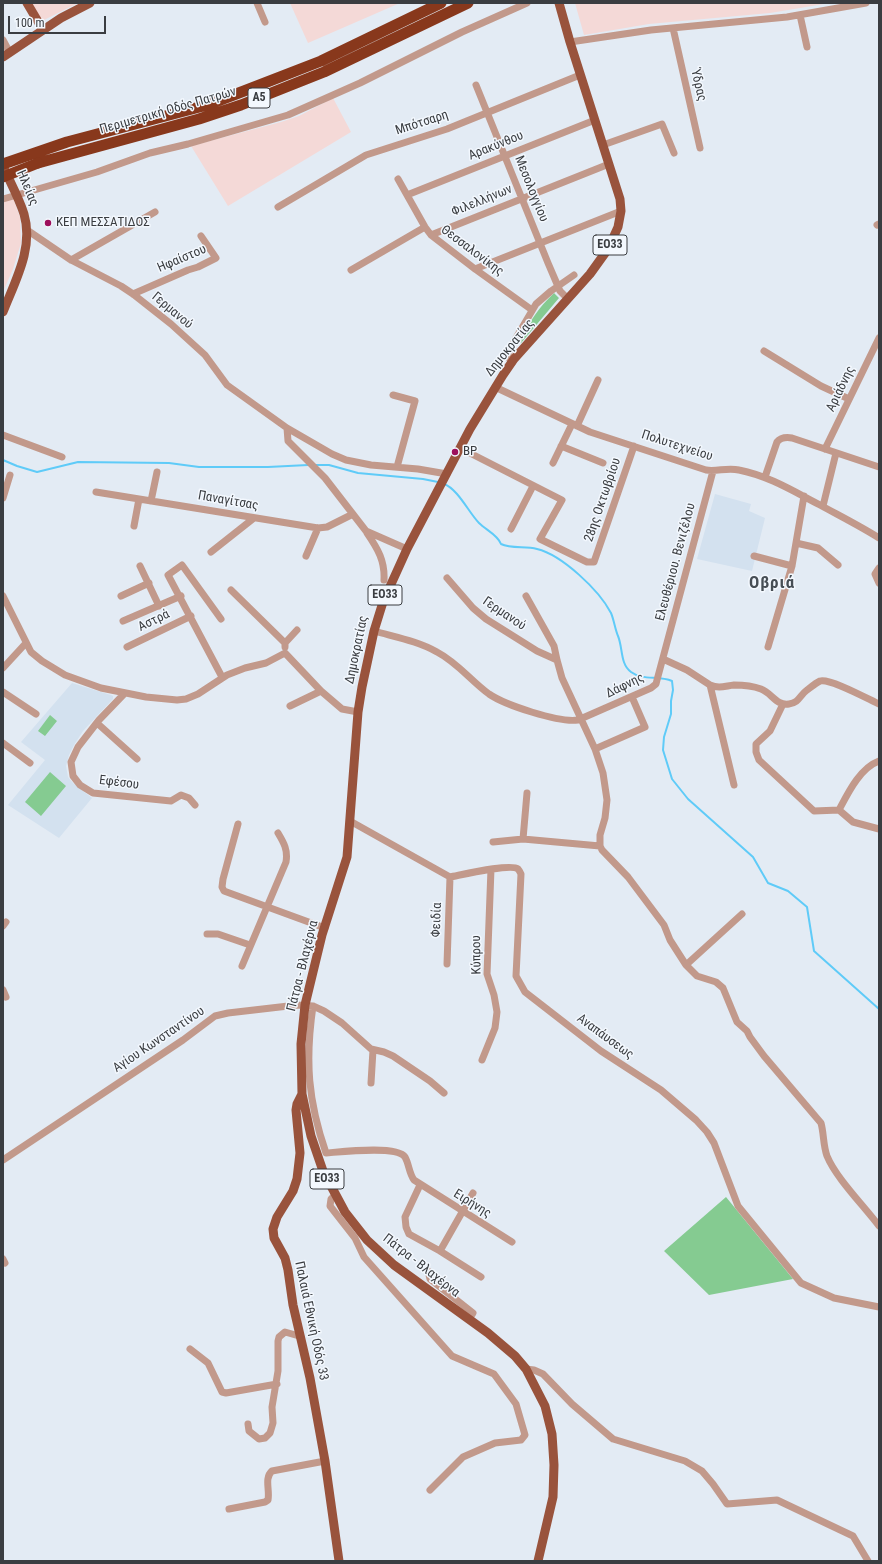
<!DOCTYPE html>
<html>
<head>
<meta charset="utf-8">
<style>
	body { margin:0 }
	#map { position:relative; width:882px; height:1564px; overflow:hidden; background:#e3ebf4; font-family:"Roboto Condensed",sans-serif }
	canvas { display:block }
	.frame { position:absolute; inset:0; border:4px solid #3a3d41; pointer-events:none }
	.scale { position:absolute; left:8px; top:16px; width:98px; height:18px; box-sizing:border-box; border:2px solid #3a3d41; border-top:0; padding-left:5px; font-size:12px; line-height:14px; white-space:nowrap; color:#3a3d41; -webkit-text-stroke:3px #f3f8fe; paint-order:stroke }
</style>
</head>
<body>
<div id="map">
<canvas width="882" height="1564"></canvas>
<div class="frame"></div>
<div class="scale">100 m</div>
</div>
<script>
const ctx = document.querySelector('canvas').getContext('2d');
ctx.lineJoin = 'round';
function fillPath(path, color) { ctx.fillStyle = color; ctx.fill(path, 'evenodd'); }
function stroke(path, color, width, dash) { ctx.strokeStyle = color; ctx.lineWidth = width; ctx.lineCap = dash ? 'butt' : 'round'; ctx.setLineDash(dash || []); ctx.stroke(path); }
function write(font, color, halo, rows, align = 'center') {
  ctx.font = font + ' "Roboto Condensed",sans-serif'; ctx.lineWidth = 3; ctx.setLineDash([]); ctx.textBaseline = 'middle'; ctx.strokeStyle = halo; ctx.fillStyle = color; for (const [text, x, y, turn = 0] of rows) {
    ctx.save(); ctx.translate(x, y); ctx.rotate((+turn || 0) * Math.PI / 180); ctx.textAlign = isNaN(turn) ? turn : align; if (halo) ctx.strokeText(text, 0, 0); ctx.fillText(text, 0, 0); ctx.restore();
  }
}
fillPath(new Path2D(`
	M715 494 751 504 749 511 765 518 752 571 697 559Z
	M72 683 111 695 113 696V699L83 731 74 745 69 755 66 766 68 777 73 783 92 798 59 838 8 805 45 760 21 742Z`), '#d3e1ef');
fillPath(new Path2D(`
	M32 3H78L42 21Z
	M290 3H400L308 43Z
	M575 3H830L770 13 649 24 584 35Z
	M333 98 351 132 228 206 191 146 281 122 299 116Z
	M13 198 20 217 21 243 13 269 3 292V201Z`), '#f4d9d7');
fillPath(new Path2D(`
	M554 293 559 298 521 343 519 342C529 323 538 308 554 293Z
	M50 715 57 721 45 736 38 731Z
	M50 772 66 786 41 816 25 802Z
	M726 1197 793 1279 709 1295 664 1251Z`), '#85cb91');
stroke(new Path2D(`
	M3 460 17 466 37 472 78 462 169 463 199 467H268L308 465
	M315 465H329L358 473 423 479 438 482
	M444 484C458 489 469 513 479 523 486 530 498 535 501 544 511 549 525 546 537 549 562 555 599 590 611 613 614 620 615 629 618 636 623 648 620 664 631 672 643 681 659 675 672 681L673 690 671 701V714L664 737 663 750 672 779 688 799 753 857 768 883 788 891 807 907 814 951 879 1009`), '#5fcbf8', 2);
stroke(new Path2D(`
	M257 3 265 22
	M800 15 807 47
	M673 28 700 148
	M3 40 10 53
	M570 42 651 30 787 17 866 3
	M476 85 548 263 560 291 568 299
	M603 145 662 124 674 153
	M398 179 425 227 431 235 475 269 532 310
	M407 195 595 120
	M3 199 97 172 150 153 188 144 288 115 360 83 462 32 527 3
	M278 207 366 155 447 129 580 75
	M877 225 879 224
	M27 230 71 260 121 286 133 294 171 324 205 355 227 385 287 428 288 441 325 478 366 531 407 549
	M431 235 609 164
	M71 260 155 212
	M475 269 621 211
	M351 270 425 227
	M133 294 188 270 198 267 216 258 201 236
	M764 351 821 386 849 399
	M512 363 509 358V352L516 338 536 304 551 291 574 275
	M495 387 590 432 706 470C717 472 727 467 739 470 769 476 793 491 820 505 840 516 860 526 879 538
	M393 395 415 401 397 467
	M577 426 598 380
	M287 428 332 454 346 460 371 465 418 469 447 474
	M3 435 62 457
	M561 446 603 463
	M460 448 562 500 540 539 587 562H594L634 446
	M825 449 879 338
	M553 463 572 424
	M765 477 777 442C781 437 786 437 792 438L879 467
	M96 492 318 528 327 527 353 514
	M3 498 10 475
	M151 501 157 472
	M823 506 836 453
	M134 526 139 499
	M511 529 533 486
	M367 533C378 549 385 561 384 580
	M796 543 818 548 838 565
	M211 552 254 518
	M306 556 318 528
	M754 556 792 566
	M140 566 159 606
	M879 568 875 574 879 583
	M447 578 473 608 486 619 537 651 557 660
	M231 590 285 643
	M3 596 31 652 42 661 65 675 101 688 146 697 177 700 186 699 198 694 227 675 245 668 266 663 285 653 321 691 342 709 358 712
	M121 596 149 583
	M526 596 554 646 557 660 562 678 595 749 603 773 607 800 605 818 600 835V846L602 850 628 877 664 925 670 940 686 965 697 976 716 982 723 988 737 1022 747 1031 750 1037 764 1056 821 1123C824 1134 823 1145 827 1156 836 1178 864 1206 879 1226
	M221 619 182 565 168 575 222 677
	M123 621 181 596
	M374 631C395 637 418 641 437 652 458 663 471 681 489 694 505 705 559 723 578 720L651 688 656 684 657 680 713 471
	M127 647 191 616
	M285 647V643L297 630
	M768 647 792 566 804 496
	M663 659 687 670 710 685 734 785
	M3 668 26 643
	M710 685C719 689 725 686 734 685 742 685 753 686 761 689 772 693 776 706 789 704 799 703 800 695 807 690 811 687 816 683 820 681 830 678 868 699 879 704
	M3 692 36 714
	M125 693 99 720 78 747 71 762 73 776 80 785 93 793 171 801 181 795 189 798 195 805
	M783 704 770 731 756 744V752L759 760 814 811 839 810 853 822 879 829
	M290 706 321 691
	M97 723 137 759
	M3 743 30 763
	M595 749 645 727 632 697
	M839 810C848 793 860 768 879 761
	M350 821 450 877C461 875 511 863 518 869 519 870 521 874 521 874L516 976 525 992 601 1051 661 1090 696 1120 707 1132 714 1143 738 1206 801 1283 834 1298 879 1307
	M238 824 223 879 222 887 224 891 325 928
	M523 839 527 793
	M493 842 523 839 600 846
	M3 926 6 922
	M207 934H218L250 945
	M447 964 450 877
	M686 965 742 914
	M242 966 286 862C288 850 284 843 278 833
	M3 990 6 997
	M313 1006C305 1061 308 1101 326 1153 340 1152 397 1145 405 1157 409 1164 409 1173 414 1180L512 1242
	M482 1060 495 1028 497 1012 494 995 487 974 491 869
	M371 1083 373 1050
	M3 1160 183 1040 215 1016 228 1013 297 1005 313 1006 324 1011 342 1023 371 1049 384 1052 393 1056 430 1081 444 1093
	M420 1185 405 1217 406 1227 409 1234 440 1251 481 1277
	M335 1195 331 1199 330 1206 355 1238 364 1257 452 1356 494 1374 516 1404 525 1435 521 1440 495 1443 463 1457 430 1490
	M440 1251 473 1193
	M3 1259 5 1263
	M428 1271 430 1279 473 1313 469 1319
	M190 1349 208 1363 222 1392 226 1393 277 1384
	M526 1369 534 1370 543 1374 572 1404 613 1439 685 1461 702 1471 713 1484 727 1504 777 1500 853 1536 868 1561
	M248 1424 249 1431 259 1439 265 1438 270 1433 273 1423 272 1407 278 1371V1341L279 1337 285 1332 299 1336
	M229 1509 265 1502 268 1500C270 1490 264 1478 272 1471L325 1461`), '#c2998b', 7);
stroke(new Path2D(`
	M27 3 43 30
	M3 57 61 18 90 3
	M3 166C10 182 19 198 24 214 34 248 15 281 3 312
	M302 1094 297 1104 296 1110 300 1153 297 1179 293 1191 277 1217 273 1229 274 1238 285 1258 288 1270 293 1305 310 1378 325 1461 339 1561
	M538 1561 553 1497 554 1465 552 1434 545 1406 526 1369 515 1356 488 1333 394 1265 367 1240 345 1212 323 1171 311 1136 302 1094 301 1044 305 1005 313 972 322 935 347 857 358 712 362 687 374 631 383 602 407 549 470 429 503 375 514 359 590 274 608 249 618 227 621 211 620 199 570 42 559 3`), '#99533c', 9);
stroke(new Path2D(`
	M38 163 199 119 241 105 324 72 468 3
	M3 164 67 142 207 105 244 91 321 61 441 3`), '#88381c', 11);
stroke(new Path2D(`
	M3 177 38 163`), '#88381c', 11);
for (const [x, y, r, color] of [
	[48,223,4,"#9d0f5c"],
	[455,452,4,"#9d0f5c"]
]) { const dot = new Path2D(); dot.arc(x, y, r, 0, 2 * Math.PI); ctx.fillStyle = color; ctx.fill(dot); stroke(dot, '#f3f8fe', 1.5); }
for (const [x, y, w] of [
	[259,98,22],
	[610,245,34],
	[385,595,34],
	[327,1179,34]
]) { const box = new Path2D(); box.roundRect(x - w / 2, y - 10, w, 20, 3); ctx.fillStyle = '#f3f8fe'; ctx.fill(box); stroke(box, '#3a3d41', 1); }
write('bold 12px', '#3a3d41', null, [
	["Α5",259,98],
	["ΕΟ33",610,245],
	["ΕΟ33",385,595],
	["ΕΟ33",327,1179]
]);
write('13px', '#3a3d41', '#f3f8fe', [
	["Ύδρας",698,85,77],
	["Περιμετρική Οδός Πατρών",168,111,-16],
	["Μπότσαρη",422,123,-18],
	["Αρακύνθου",496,146,-22],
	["Ηλείας",27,188,67],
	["Μεσολογγίου",531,189,68],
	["Φιλελλήνων",482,201,-22],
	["Θεσσαλονίκης",472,251,37],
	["Ηφαίστου",182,259,-23],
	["Γερμανού",172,311,40],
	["Δημοκρατίας",510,348,-51],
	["Αριάδνης",841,389,-64],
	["Πολυτεχνείου",677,446,18],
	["28ης Οκτωβρίου",603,500,-71],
	["Παναγίτσας",228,501,10],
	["Ελευθέριου. Βενιζέλου",676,562,-75],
	["Γερμανού",504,614,34],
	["Αστρά",154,621,-26],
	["Δημοκρατίας",357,650,-78],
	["Δάφνης",625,686,-26],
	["Εφέσου",119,783,7],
	["Φειδία",437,920,-88],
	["Κύπρου",477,955,-91],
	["Πάτρα - Βλαχέρνα",303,966,-76],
	["Αναπάυσεως",605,1037,36],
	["Αγίου Κωνσταντίνου",159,1040,-34],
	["Ειρήνης",472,1204,32],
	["Πάτρα - Βλαχέρνα",421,1266,38],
	["Παλαιά Εθνική Οδός 33",311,1321,78]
]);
write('13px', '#3a3d41', '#f3f8fe', [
	["ΚΕΠ ΜΕΣΣΑΤΙΔΟΣ",56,223],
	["BP",463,452]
], 'left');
ctx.letterSpacing = '1px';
write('bold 17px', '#474e55', '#f3f8fe', [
	["Οβριά",772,584]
]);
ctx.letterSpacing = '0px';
</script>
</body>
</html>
